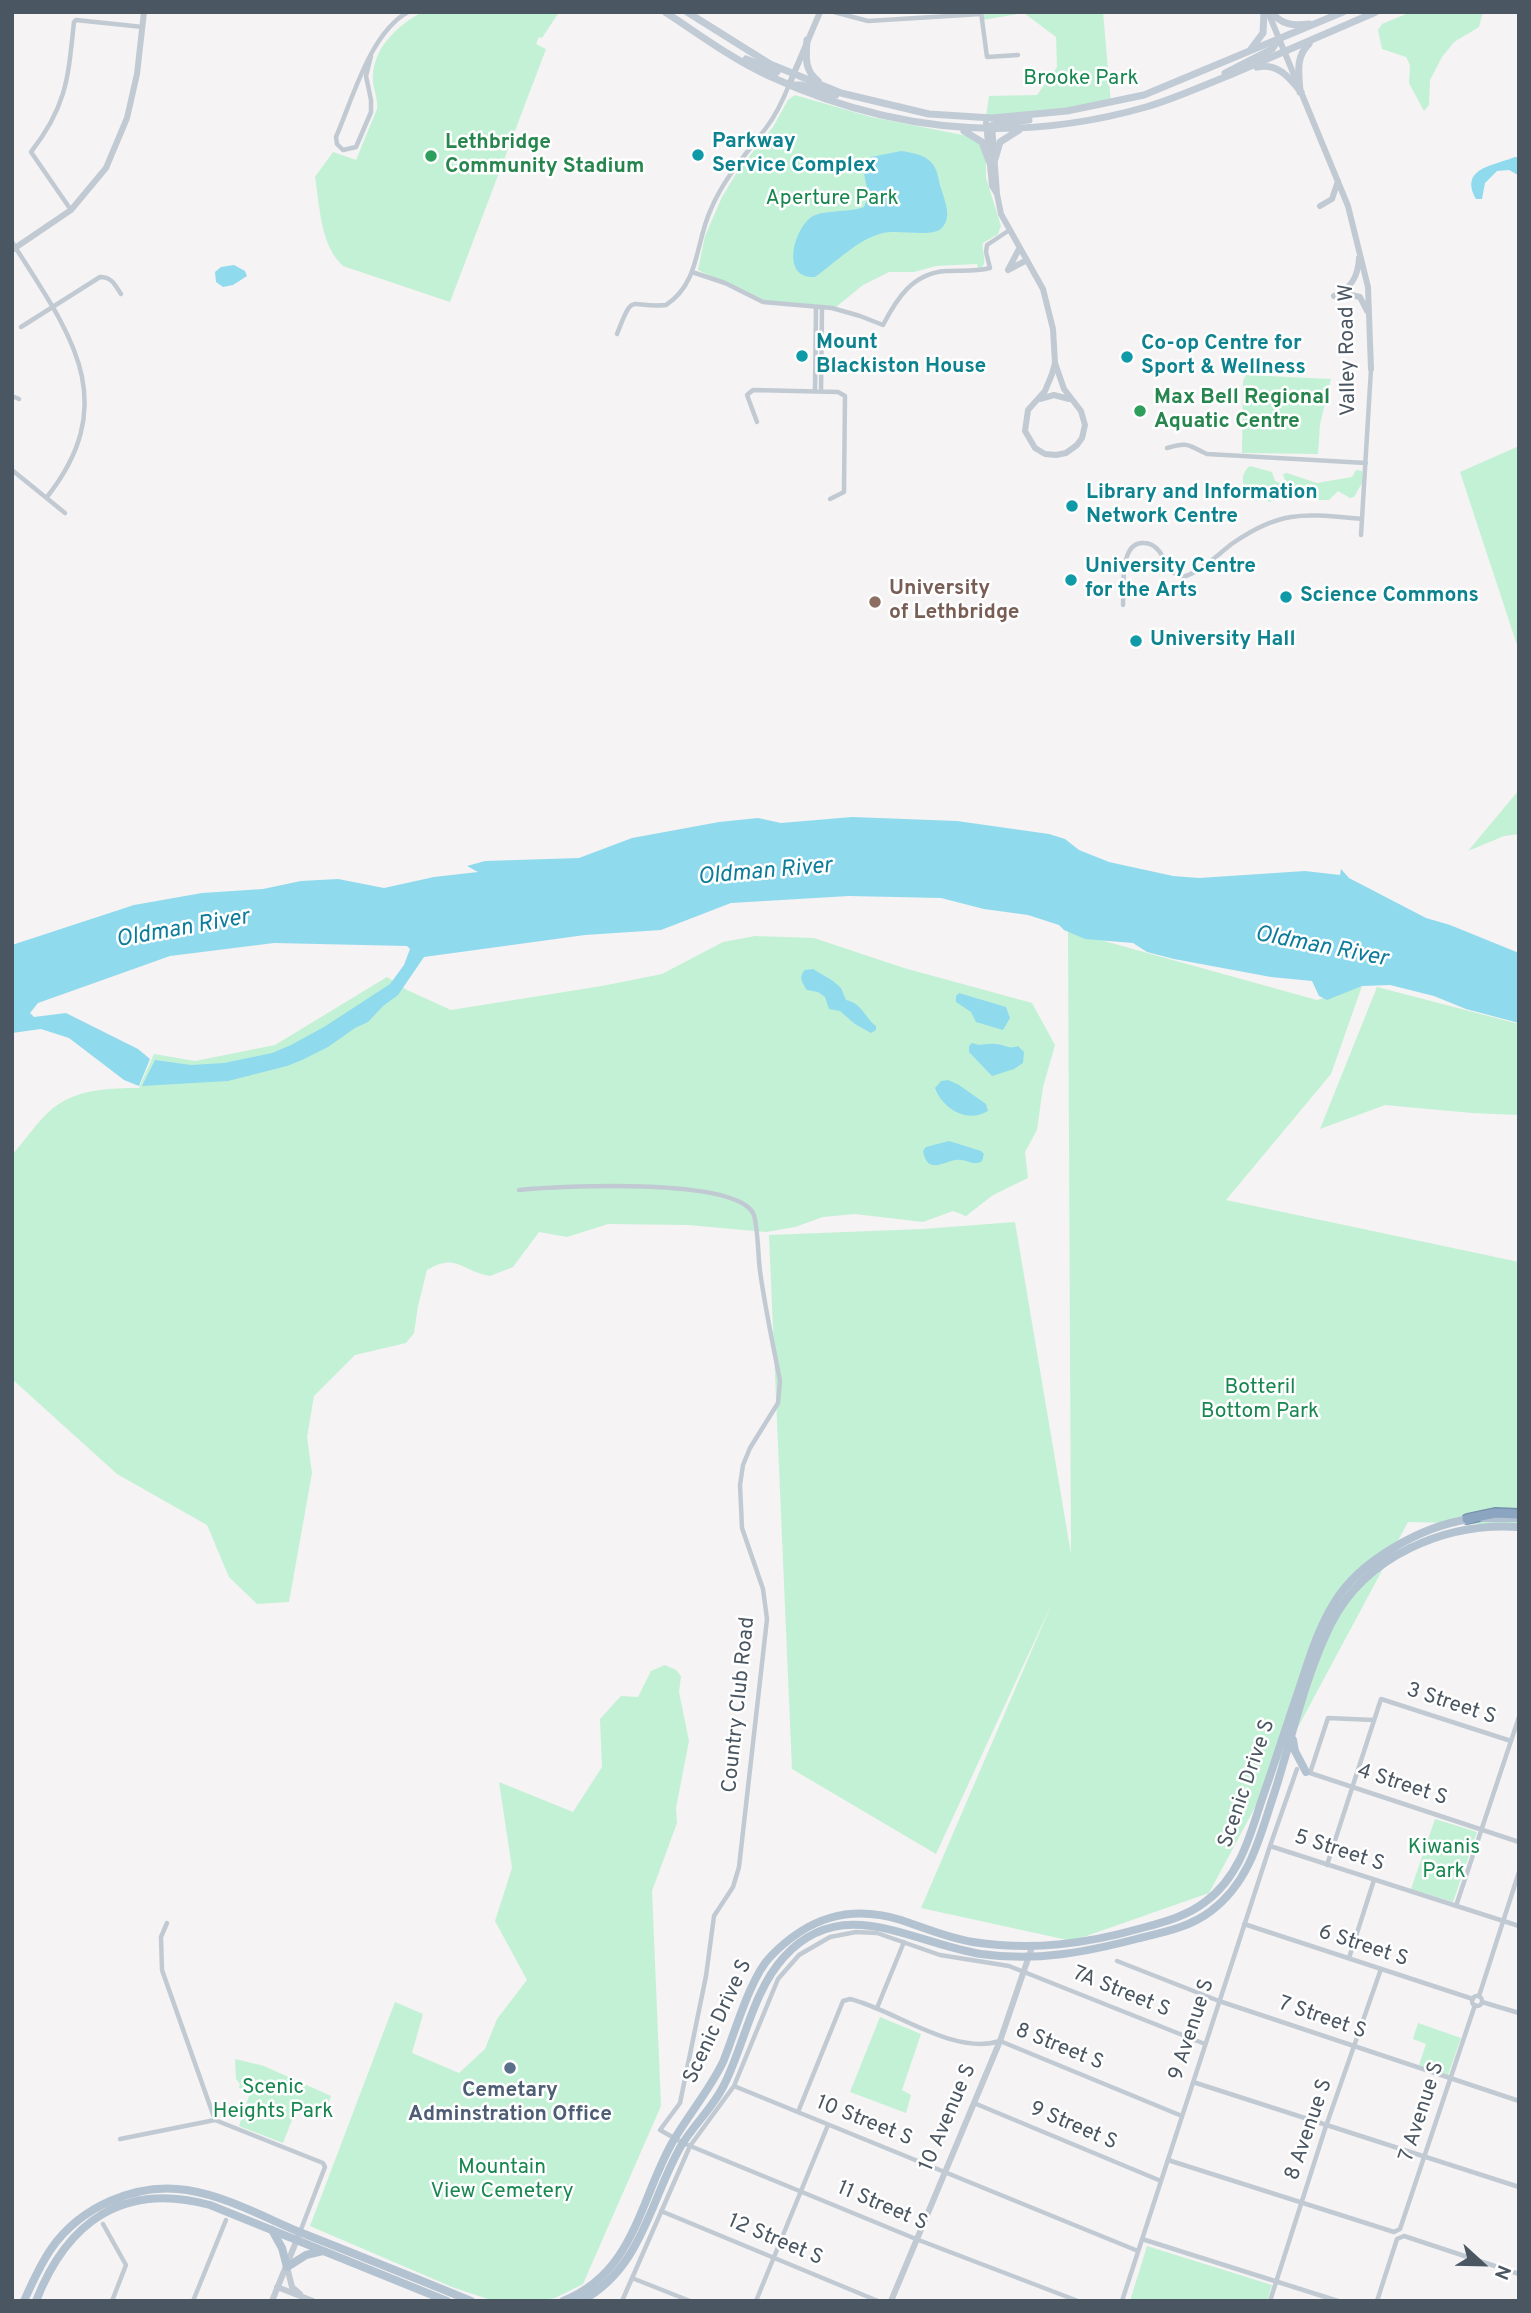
<!DOCTYPE html>
<html>
<head>
<meta charset="utf-8">
<style>
	body { margin:0 }
	#map { position:relative; width:1531px; height:2313px; overflow:hidden; background:#f5f3f3; font-family:Overpass,sans-serif }
	canvas { display:block }
	.frame { position:absolute; inset:0; border:14px solid #4a5661; pointer-events:none }
	.north { position:absolute; left:1447px; top:2229px; width:70px; height:70px; -webkit-text-stroke:5px #fff; paint-order:stroke; rotate:112deg; font-size:19px; font-weight:700; line-height:28px; text-align:center; color:#4a5661 }
	.north::after { content:''; display:block; margin:auto; width:24px; height:32px; background:#4a5661; clip-path:polygon(50% 0,100% 100%,50% 72%,0 100%) }
</style>
</head>
<body>
<div id="map">
<canvas width="1531" height="2313"></canvas>
<div class="frame"></div>
<div class="north">N</div>
</div>
<script>
const ctx = document.querySelector('canvas').getContext('2d');
ctx.lineJoin = 'round';
function fillPath(path, color) { ctx.fillStyle = color; ctx.fill(path, 'evenodd'); }
function stroke(path, color, width, dash) { ctx.strokeStyle = color; ctx.lineWidth = width; ctx.lineCap = dash ? 'butt' : 'round'; ctx.setLineDash(dash || []); ctx.stroke(path); }
function write(font, color, halo, rows, align = 'center') {
  ctx.font = font + ' Overpass,sans-serif'; ctx.lineWidth = 5; ctx.setLineDash([]); ctx.textBaseline = 'middle'; ctx.strokeStyle = halo; ctx.fillStyle = color; for (const [text, x, y, turn = 0] of rows) {
    ctx.save(); ctx.translate(x, y); ctx.rotate((+turn || 0) * Math.PI / 180); ctx.textAlign = isNaN(turn) ? turn : align; if (halo) ctx.strokeText(text, 0, 0); ctx.fillText(text, 0, 0); ctx.restore();
  }
}
fillPath(new Path2D(`
	M422 12H559L542 38 539 37 536 44 546 49 450 302 343 266C320 245 320 206 315 177L333 152 356 160 377 109C378 99 374 91 373 82 371 49 397 26 422 12Z
	M981 12H1103L1111 104 986 117 989 96 1037 95 1057 67 1056 37 1024 13 982 20Z
	M1411 12H1483L1479 27 1454 42 1442 57 1430 80 1429 105 1424 111 1409 83 1410 65 1406 57 1382 49 1378 30 1382 24Z
	M795 95 871 117 968 136 979 143 986 158V178L1001 226 998 234 983 243C981 253 990 265 978 269L977 264 936 266 914 272H889L863 285 836 307 763 301 698 270 705 236 722 197 739 169 773 127 788 100Z
	M1246 375 1331 379 1320 424 1318 454 1242 453 1243 381Z
	M1519 446V651L1460 472Z
	M1250 466 1272 472 1275 481 1281 483 1285 481 1283 474 1287 473 1317 483 1352 477 1356 470 1362 471V483L1354 497 1350 498 1338 491 1329 500H1317L1302 495C1293 505 1281 495 1270 502L1266 500 1254 501C1244 493 1237 475 1250 466Z
	M1519 790V834L1504 836 1468 851Z
	M1068 931 1317 1000 1362 986 1331 1074 1226 1200 1519 1262V1525L1408 1522 1209 1893 1072 1941 921 1908 1053 1601 936 1854 792 1769 769 1235 923 1229 1015 1222 1071 1554Z
	M755 936 814 938 904 968 1032 1003 1055 1045 1043 1087 1037 1130 1025 1152 1028 1178 993 1195 966 1216 953 1211 923 1222 855 1214 823 1217 795 1227 766 1232 688 1225 608 1224 567 1237 539 1232 513 1267 490 1276C462 1271 456 1252 427 1270L418 1306 414 1333 406 1343 355 1355 314 1396 307 1437 312 1473 289 1602 257 1604 229 1577 207 1525 117 1474 12 1379V1155C25 1141 41 1116 56 1106 79 1089 111 1088 139 1088L154 1054 195 1061 275 1045 387 977 407 990 451 1010 602 986 662 974 723 942Z
	M1377 987 1519 1024V1115L1472 1113 1385 1105 1320 1129Z
	M665 1665 676 1670 681 1676 679 1692 689 1741 676 1808 677 1823 652 1891 661 2106 583 2284 555 2298 535 2301 488 2299 452 2287 310 2226 395 2002 423 2014 412 2053 459 2073 485 2049 497 2019 527 1980 495 1921 512 1868 499 1782 573 1812 602 1767 600 1719 621 1696 638 1697 651 1671Z
	M1435 1819 1477 1832 1453 1902 1411 1889Z
	M880 2017 921 2034 902 2090 911 2095 906 2113 850 2092Z
	M1418 2023 1461 2038 1448 2075 1419 2065 1426 2044 1413 2039Z
	M235 2059 264 2066 331 2096 328 2104 297 2107 283 2143 239 2126 250 2093 239 2088 240 2084 236 2079Z
	M1147 2246 1272 2285 1267 2301H1130Z`), '#c3f1d5');
fillPath(new Path2D(`
	M901 151C922 154 936 158 939 181 942 196 954 215 942 228 932 238 899 229 883 233 856 240 838 261 815 277 781 279 793 232 810 218 821 209 849 213 864 207 873 188 861 182 865 163L871 157Z
	M1515 157H1519L1518 175 1509 170 1497 171 1485 183 1482 199H1476C1459 168 1493 166 1515 157Z
	M234 265 245 271 247 276 233 285 223 287 216 282 215 272 221 267Z
	M852 817 957 821 1049 834 1065 839 1079 850 1109 862 1173 876 1199 878 1305 871 1340 875 1341 869 1349 878 1426 918 1450 925 1519 953V1023L1466 1009 1434 996 1390 985 1362 986 1327 1000 1319 996 1312 981 1271 977 1174 959 1147 952 1133 943 1085 939 1064 930 1059 925 1028 915 984 909 941 898 849 896 731 903 661 930 585 935 424 957 398 995 383 1006 368 1022 355 1028 328 1047 302 1060 287 1066 228 1081 142 1086 155 1060 191 1065 224 1063 272 1053 291 1045 324 1027 390 984 404 965 410 949 407 946 274 943 170 956 38 1003 30 1013 34 1017 66 1013 138 1049 150 1059 139 1086 124 1080 69 1038 41 1029 12 1033V945L134 905 202 893 263 889 301 881 338 879 384 888 434 877 478 872 467 866 485 861 579 858 632 838 719 822 758 818 781 823Z
	M813 969 833 981 841 988 846 1000C862 1003 865 1018 876 1026V1030L871 1033 855 1024 840 1011 829 1009 825 997 818 992 807 990C802 983 798 976 805 970Z
	M959 993 1006 1007 1010 1018 1003 1030 976 1022 971 1012 956 1002V996Z
	M972 1043C984 1047 984 1043 995 1044 1005 1044 1008 1050 1018 1046L1024 1052 1023 1063 1014 1069 992 1076 969 1052V1046Z
	M948 1080 959 1085 986 1104 988 1111C967 1124 942 1108 935 1088L941 1081Z
	M949 1141 981 1151 984 1154 982 1161C974 1166 970 1161 961 1160 947 1158 928 1178 923 1151L926 1147Z`), '#90daee');
const motorway = new Path2D(`
	M1467 1519 1495 1513 1519 1514`);
stroke(motorway, '#7690ad', 12);
stroke(new Path2D(`
	M834 12 868 21 981 14
	M981 12 987 57 1018 55
	M371 56 366 76 371 100V112L356 147 343 150 337 144 336 137C353 98 370 33 408 12
	M71 210 31 152C67 106 68 78 74 22L76 20 143 27
	M12 242C68 331 124 399 47 497
	M692 272 725 283 763 302 832 308 860 316 883 325C897 298 913 273 946 271 961 270 975 272 990 268L986 252 987 245 1008 231
	M21 327 100 277C112 277 115 285 121 294
	M617 334C634 289 629 309 666 305 700 283 695 243 711 209 724 178 746 154 766 128 776 115 783 100 789 85
	M815 391 816 307
	M821 392 822 307
	M12 396 19 399
	M757 422 747 395 753 390 838 392 845 396 844 492 830 499
	M1167 448C1190 441 1188 446 1207 454L1366 463
	M12 470 65 513
	M1361 535 1371 369
	M1123 605C1124 588 1119 541 1144 543 1151 543 1155 546 1159 551 1164 557 1165 565 1169 571L1183 577C1202 571 1217 555 1233 543 1282 509 1306 514 1362 519
	M519 1190C559 1186 733 1177 753 1213 758 1222 758 1258 760 1271 765 1308 773 1344 780 1381L778 1403 750 1448 743 1465 740 1485 742 1528 763 1589 767 1619 739 1867 733 1887 714 1916 706 1976 680 2103 660 2130 683 2143 916 2239 1078 2301
	M1307 1772 1519 1842
	M1310 1773 1328 1718 1374 1720
	M1270 1846 1519 1926
	M1327 1865 1381 1699 1511 1741
	M1456 1906 1519 1717
	M167 1923 161 1937 162 1970 215 2120
	M1244 1924 1473 1999
	M1349 1958 1374 1880
	M1117 1961 1219 2001 1519 2101
	M1479 1996 1519 1872
	M1472 2001a5 5 0 1 1 10 0a5 5 0 1 1-10 0Z
	M1482 2002 1519 2013
	M877 2008 904 1942
	M1193 2082 1519 2187
	M734 2086 1138 2251
	M974 2103 1161 2181
	M798 2112 843 2001 850 1999C895 2010 954 2056 1000 2041L1182 2116
	M120 2139 215 2120 323 2163 325 2167 300 2232
	M1168 2160 1394 2232 1400 2229 1475 2005
	M661 2211 878 2301
	M103 2224 126 2265 112 2301
	M1142 2239 1338 2301
	M632 2278 690 2301
	M193 2301 226 2220
	M622 2301 690 2146 734 2086 778 1979 799 1955 830 1937 856 1932 877 1933 940 1955 1009 1966 1205 2044
	M756 2301 828 2125
	M1122 2301 1270 1846 1297 1769
	M1270 2301 1326 2126 1381 1969
	M1377 2301 1397 2239 1404 2236 1519 2274`), '#c1cad2', 4.5);
stroke(new Path2D(`
	M1268 12 1348 206 1368 287 1371 369
	M789 85 820 12
	M986 123 992 186 997 194
	M992 125 997 194 1001 214 1043 289 1053 329 1055 363 1052 374 1045 391 1028 410 1025 431 1035 448 1045 454 1056 455 1066 453 1077 445 1082 438 1085 425 1081 411 1064 389 1055 363
	M1320 206 1332 199 1338 181
	M12 250 71 210 106 168 127 118 137 74 144 12
	M1008 270 1019 249
	M1008 270 1027 260
	M1347 294 1360 297 1367 311
	M1334 296C1352 288 1358 276 1359 258
	M1040 399 1054 395 1069 399
	M287 2267 292 2287 300 2294
	M277 2287 313 2301
	M272 2301 300 2232
	M891 2301 1000 2041 1032 1947`), '#c1cad2', 6);
stroke(new Path2D(`
	M665 12C699 34 732 59 769 76 890 132 1017 144 1146 107 1174 99 1202 86 1230 75 1279 54 1327 33 1376 12
	M687 12 770 64 841 93 929 114 992 118 1067 111 1144 95 1343 12
	M1271 12C1282 25 1293 26 1309 24
	M807 40C806 57 804 70 818 81
	M1251 49 1263 33 1264 12
	M746 59 777 72
	M1257 67C1278 63 1289 77 1301 92
	M1225 73 1272 49 1279 39
	M794 85H802L836 95
	M1300 92C1299 74 1295 57 1309 44
	M989 127 999 123 1029 120
	M964 131 982 142 989 161
	M995 159 1000 142 1019 130`), '#c1cbd6', 7);
stroke(new Path2D(`
	M1483 1518H1519
	M1293 1740 1295 1751 1306 1772
	M272 2230 282 2248 287 2267 306 2255 323 2251
	M24 2301C32 2283 40 2265 51 2249 80 2207 136 2182 187 2190 225 2196 262 2216 297 2231 355 2254 413 2277 471 2301
	M36 2301C67 2222 123 2181 210 2205L447 2301
	M563 2301C634 2273 639 2202 672 2143 688 2115 709 2091 723 2062 735 2033 750 1977 771 1956 808 1918 849 1904 901 1920 925 1928 948 1938 973 1942 1032 1951 1086 1944 1142 1928 1164 1922 1187 1916 1205 1902 1238 1878 1249 1840 1261 1802 1273 1768 1284 1733 1296 1698 1307 1666 1316 1632 1334 1603 1360 1560 1422 1526 1470 1519
	M581 2301C642 2269 650 2200 681 2146 694 2124 714 2107 725 2083 745 2042 753 1991 784 1957 843 1892 914 1944 981 1954 1036 1962 1087 1952 1140 1938 1165 1932 1190 1927 1211 1911 1247 1884 1258 1844 1271 1803 1291 1744 1303 1680 1331 1624 1365 1556 1445 1522 1519 1527`), '#b3c2d1', 8);
stroke(motorway, '#8ba5c1', 9);
for (const [x, y, r, color] of [
	[698,155,7,"#0f9aa8"],
	[431,156,7,"#2e9e5b"],
	[802,356,7,"#0f9aa8"],
	[1127,357,7,"#0f9aa8"],
	[1140,411,7,"#2e9e5b"],
	[1072,506,7,"#0f9aa8"],
	[1071,580,7,"#0f9aa8"],
	[1286,597,7,"#0f9aa8"],
	[875,602,7,"#8d6e63"],
	[1136,641,7,"#0f9aa8"],
	[510,2068,7,"#5c6f8a"]
]) { const dot = new Path2D(); dot.arc(x, y, r, 0, 2 * Math.PI); ctx.fillStyle = color; ctx.fill(dot); stroke(dot, '#fff', 2.5); }
write('21px', '#17864f', '#fff', [
	["Brooke Park",1081,80],
	["Aperture Park",832,200],
	["Botteril",1260,1389],
	["Bottom Park",1260,1413],
	["Kiwanis",1444,1849],
	["Park",1444,1873],
	["Scenic",273,2089],
	["Heights Park",273,2113],
	["Mountain",502,2169],
	["View Cemetery",502,2193]
]);
write('bold 21px', '#0d838f', '#fff', [
	["Parkway",712,143],
	["Service Complex",712,167],
	["Mount",816,344],
	["Blackiston House",816,368],
	["Co-op Centre for",1141,345],
	["Sport & Wellness",1141,369],
	["Library and Information",1086,494],
	["Network Centre",1086,518],
	["University Centre",1085,568],
	["for the Arts",1085,592],
	["Science Commons",1300,597],
	["University Hall",1150,641]
], 'left');
write('bold 21px', '#27864d', '#fff', [
	["Lethbridge",445,144],
	["Community Stadium",445,168],
	["Max Bell Regional",1154,399],
	["Aquatic Centre",1154,423]
], 'left');
write('21px', '#4a5661', '#fff', [
	["Valley Road W",1349,350,-91],
	["Country Club Road",740,1705,-84],
	["3 Street S",1451,1705,18],
	["Scenic Drive S",1248,1784,-71],
	["4 Street S",1402,1786,18],
	["5 Street S",1339,1852,18],
	["6 Street S",1363,1947,18],
	["7A Street S",1121,1993,22],
	["7 Street S",1322,2019,19],
	["Scenic Drive S",719,2022,-65],
	["9 Avenue S",1193,2030,-72],
	["8 Street S",1059,2048,22],
	["7 Avenue S",1423,2112,-72],
	["10 Avenue S",949,2118,-67],
	["10 Street S",864,2122,22],
	["9 Street S",1073,2127,23],
	["8 Avenue S",1310,2130,-71],
	["11 Street S",882,2207,23],
	["12 Street S",775,2241,23]
]);
write('bold 21px', '#785e54', '#fff', [
	["University",889,590],
	["of Lethbridge",889,614]
], 'left');
write('bold 21px', '#4e5e75', '#fff', [
	["Cemetary",510,2092],
	["Adminstration Office",510,2116]
]);
write('italic 23px', '#0c7c9b', '#fff', [
	["Oldman River",765,873,-5],
	["Oldman River",183,930,-10],
	["Oldman River",1321,948,11]
]);
</script>
</body>
</html>
